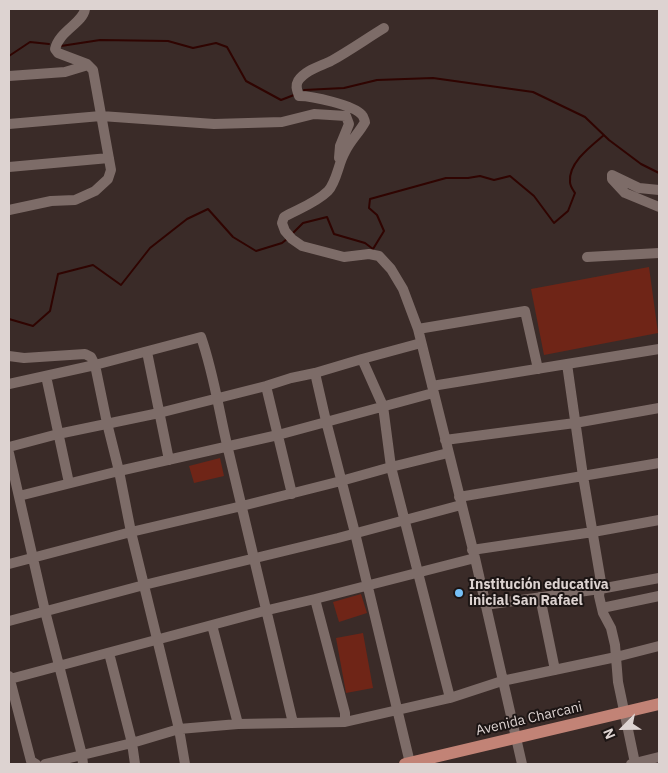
<!DOCTYPE html>
<html>
<head>
<meta charset="utf-8">
<style>
	body { margin:0 }
	#map { position:relative; width:668px; height:773px; overflow:hidden; background:#3a2b28; font-family:"IBM Plex Sans",sans-serif }
	canvas { display:block }
	.frame { position:absolute; inset:0; border:10px solid #ddd3d1; pointer-events:none }
	.north { position:absolute; left:598px; top:703px; width:50px; height:50px; -webkit-text-stroke:4px #1c1514; paint-order:stroke; rotate:247deg; font-size:14px; font-weight:700; line-height:20px; text-align:center; color:#ddd3d1 }
	.north::after { content:''; display:block; margin:auto; width:18px; height:22px; background:#ddd3d1; clip-path:polygon(50% 0,100% 100%,50% 72%,0 100%) }
</style>
</head>
<body>
<div id="map">
<canvas width="668" height="773"></canvas>
<div class="frame"></div>
<div class="north">N</div>
</div>
<script>
const ctx = document.querySelector('canvas').getContext('2d');
ctx.lineJoin = 'round';
function fillPath(path, color) { ctx.fillStyle = color; ctx.fill(path, 'evenodd'); }
function stroke(path, color, width, dash) { ctx.strokeStyle = color; ctx.lineWidth = width; ctx.lineCap = dash ? 'butt' : 'round'; ctx.setLineDash(dash || []); ctx.stroke(path); }
function write(font, color, halo, rows, align = 'center') {
  ctx.font = font + ' "IBM Plex Sans",sans-serif'; ctx.lineWidth = 4; ctx.setLineDash([]); ctx.textBaseline = 'middle'; ctx.strokeStyle = halo; ctx.fillStyle = color; for (const [text, x, y, turn = 0] of rows) {
    ctx.save(); ctx.translate(x, y); ctx.rotate((+turn || 0) * Math.PI / 180); ctx.textAlign = isNaN(turn) ? turn : align; if (halo) ctx.strokeText(text, 0, 0); ctx.fillText(text, 0, 0); ctx.restore();
  }
}
fillPath(new Path2D(`
	M649 267 658 333 544 355 531 289Z
	M220 458 224 476 194 483 189 466Z
	M361 594 367 613 339 622 333 602Z
	M363 633 373 688 346 693 336 638Z`), '#6f2517');
stroke(new Path2D(`
	M61 46 100 40 168 41 193 48 216 43 227 47 246 81 281 100 294 95
	M9 56 30 42 49 44
	M304 90 344 88 377 80 433 78 533 92 585 117 609 140 641 164 659 173
	M292 234 303 223 327 217 334 234 365 243 373 249 384 231 377 215 369 208 370 199 446 178H468L480 176 494 180 510 176 534 196 554 223 568 211 575 193C573 190 570 186 570 182 568 163 591 146 604 135
	M9 319 33 326 50 311 58 274 93 265 121 285 150 248 187 219 208 209 233 237 256 251 282 243 287 239`), '#2f0401', 2);
stroke(new Path2D(`
	M384 28C366 39 349 51 331 61 321 66 305 70 298 81 295 86 297 90 299 96 312 96 354 105 362 115 364 117 364 119 365 122 359 133 350 141 345 152 338 164 337 181 328 191 316 203 298 209 284 217L282 223 285 231 292 239 302 246 344 257 369 254 379 256 391 269 403 289 418 329 475 558 522 764
	M9 76 65 72 88 65
	M9 124 101 116 214 124 282 122 314 114 346 116 349 124 340 146 339 158
	M9 167 109 158
	M659 190 639 188 612 175V179L625 193 659 207
	M9 210 51 201 75 200 95 191 108 179 111 170 93 70 87 64 58 53 55 49C59 31 83 23 85 9
	M587 257 659 253
	M418 329 525 311 538 369
	M147 352 169 460
	M9 356 24 358 85 354 91 357 95 365 107 423 119 471 131 532 179 729 185 764
	M362 359 383 406 391 467 450 698
	M567 364 583 476 601 582 599 596 603 613 611 628 615 645 618 682 635 763
	M315 373 326 421 355 533 410 763
	M46 376 69 483
	M9 384 95 365 201 337C214 374 219 412 228 449 250 540 272 631 293 723
	M266 386 292 494
	M432 386 659 349
	M445 440 575 423 659 408
	M9 447 58 434 159 413 266 386 291 378 315 373 362 359 421 343
	M9 453 45 611 82 755 83 764
	M19 496 119 471 278 435 433 393
	M459 497 659 463
	M472 550 593 532 659 520
	M9 564 131 532 242 506 341 481 391 467 448 453
	M540 597 555 670
	M315 599 345 713V722
	M485 605 600 589 659 578
	M602 608 659 596
	M9 621 144 585 338 538 461 505
	M212 625 238 724
	M109 653 132 743 135 764
	M9 676 31 761 36 764
	M10 679 268 610 315 599 475 558
	M45 764 132 743 179 729 238 724 345 722 450 698 502 681 616 657 659 646
	M631 764 659 757`), '#7d6c68', 10);
stroke(new Path2D(`
	M405 764 659 704`), '#c28376', 12);
for (const [x, y, r, color] of [
	[459,593,5,"#76c0f7"]
]) { const dot = new Path2D(); dot.arc(x, y, r, 0, 2 * Math.PI); ctx.fillStyle = color; ctx.fill(dot); stroke(dot, '#1c1514', 2); }
write('bold 14px', '#ddd3d1', '#1c1514', [
	["Institución educativa",469,585],
	["inicial San Rafael",469,601]
], 'left');
write('14px', '#ddd3d1', '#1c1514', [
	["Avenida Charcani",529,719,-13]
]);
</script>
</body>
</html>
